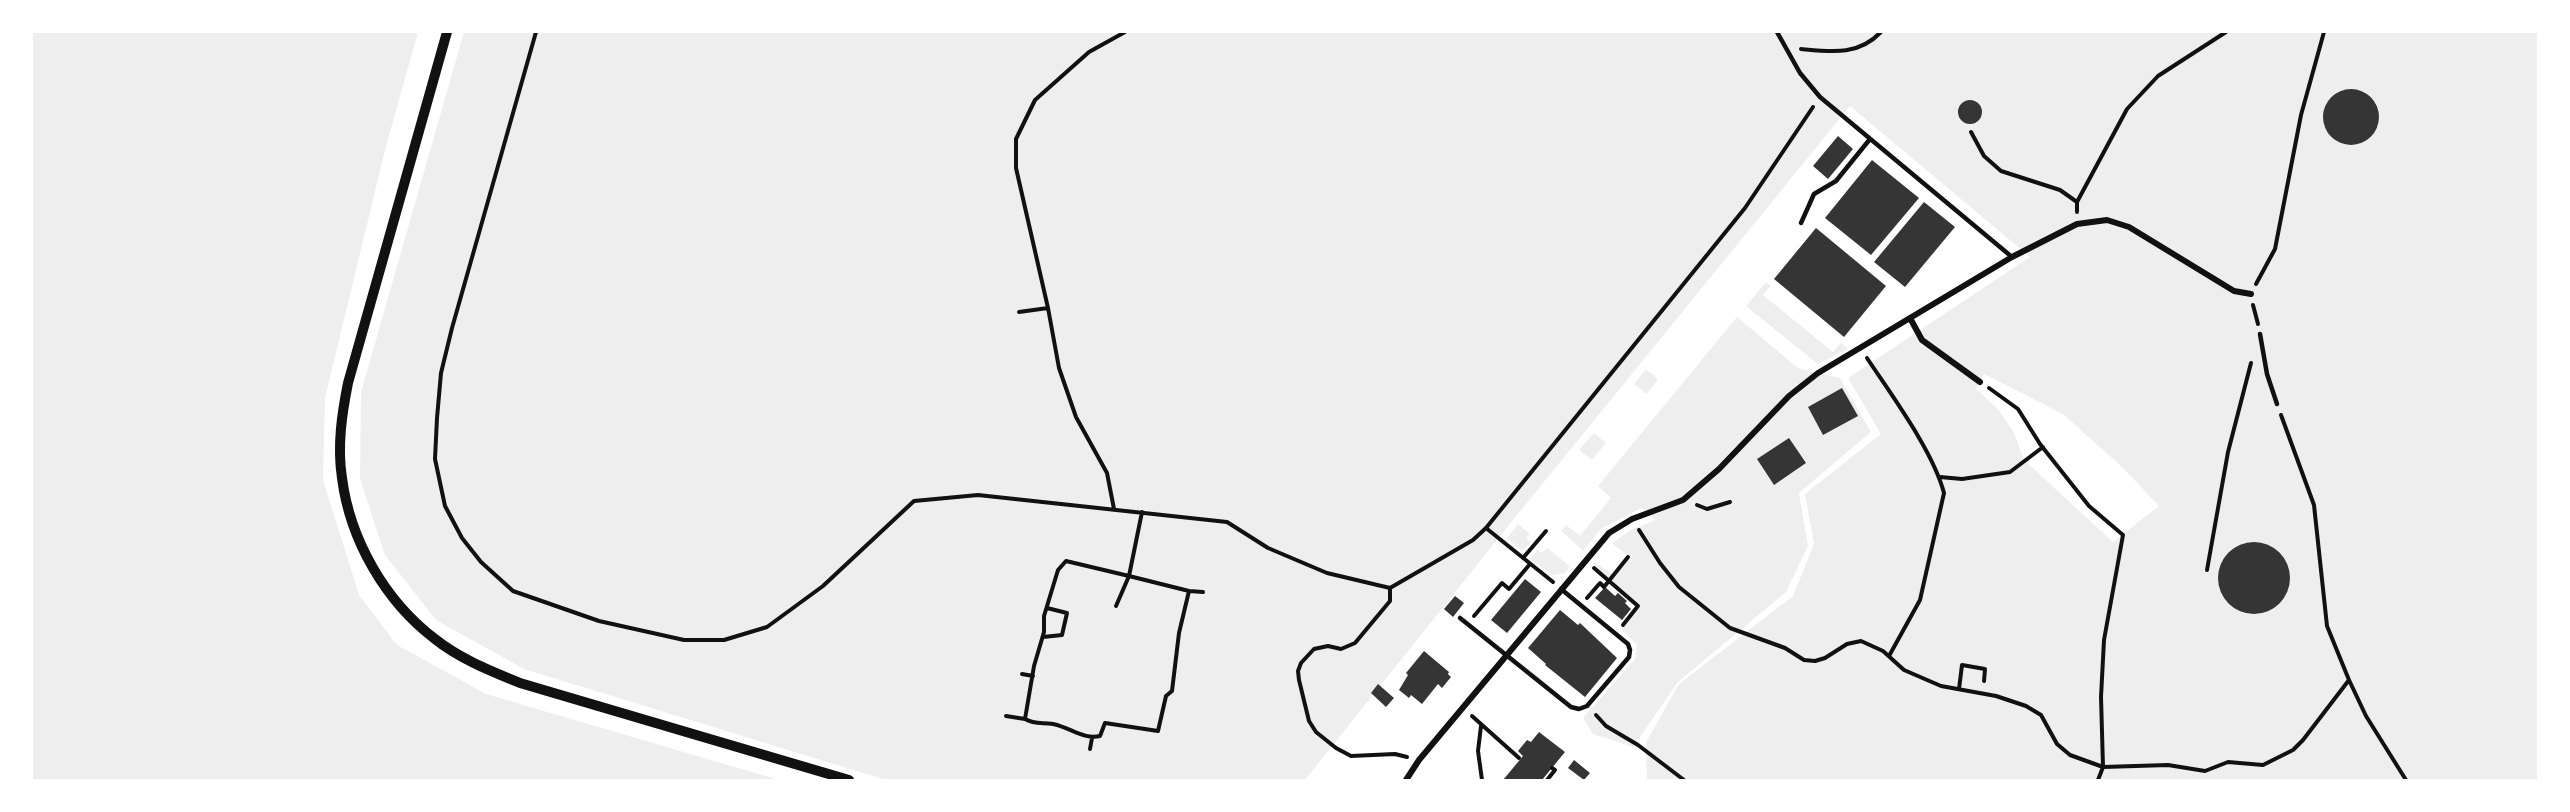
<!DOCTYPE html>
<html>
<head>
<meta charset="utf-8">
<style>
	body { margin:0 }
	#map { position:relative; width:2570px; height:812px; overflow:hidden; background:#fff; font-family:"Varela Round",sans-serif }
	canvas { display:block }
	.frame { position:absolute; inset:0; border:33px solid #fff; pointer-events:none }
</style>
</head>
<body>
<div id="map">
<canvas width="2570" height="812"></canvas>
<div class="frame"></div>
</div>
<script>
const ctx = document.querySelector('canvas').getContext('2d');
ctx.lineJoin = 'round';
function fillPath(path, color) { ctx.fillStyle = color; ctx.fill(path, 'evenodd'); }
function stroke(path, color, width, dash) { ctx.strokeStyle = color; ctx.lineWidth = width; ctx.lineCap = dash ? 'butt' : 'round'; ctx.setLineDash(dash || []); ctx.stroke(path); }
fillPath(new Path2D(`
	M32 32H418L385 150 325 398 323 480 359 595 397 645 486 694 779 780H32Z
	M464 32H2538V780H1647L1646 742 1679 684 1793 596 1814 544 1805 494 1881 434 1848 378 2030 257 1850 106 1513 520 1305 780H886L524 669 436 620 385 555 360 479 361 392ZM1984 374 2063 414 2123 468 2159 506 2113 542 2024 460 2014 433 1998 409 1976 389Z
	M1766 282 1771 286 1763 295 1833 352 1841 343 1848 349 1818 364 1746 306Z
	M1737 317 1798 368 1840 378 1871 432 1799 493 1808 546 1786 592 1678 682 1633 747 1593 734 1583 718 1635 659 1637 645 1622 630 1641 606 1592 564 1595 562 1615 576 1630 558 1612 543 1633 529 1656 520 1641 508 1601 529 1583 551 1561 531 1566 525 1580 536 1611 498 1598 486Z
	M1646 369 1658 379 1647 394 1634 384Z
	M1594 433 1606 443 1592 460 1579 450Z
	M1518 524 1530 534 1526 538 1531 542 1522 551 1507 538Z
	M1547 548 1570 566 1565 573 1553 575 1530 559 1537 550 1542 553Z`), '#eee');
fillPath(new Path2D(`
	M2323 117a28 28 0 1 1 56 0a28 28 0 1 1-56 0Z
	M1958 112a12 12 0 1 1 24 0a12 12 0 1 1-24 0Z
	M1838 136 1853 149 1828 179 1813 166Z
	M1872 160 1919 198 1871 255 1825 218Z
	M1924 202 1955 227 1905 287 1874 262Z
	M1816 228 1886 286 1844 337 1774 279Z
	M1842 388 1858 416 1823 435 1808 407Z
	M1789 438 1806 463 1774 485 1757 459Z
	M2218 578a36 36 0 1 1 72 0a36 36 0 1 1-72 0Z
	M1525 579 1541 592 1507 633 1491 620Z
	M1605 587 1615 596 1618 593 1627 601 1625 603 1631 609 1622 620 1595 598Z
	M1455 596 1464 603 1453 617 1444 609Z
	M1560 610 1578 625 1580 623 1617 658 1585 697 1545 665 1546 664 1528 648Z
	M1424 651 1449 672 1448 674 1451 677 1442 688 1438 684 1422 704 1411 695 1409 698 1399 690 1408 675 1406 673Z
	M1378 684 1394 698 1386 707 1371 693Z
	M1539 732 1565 752 1542 780H1503L1523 756 1518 751 1527 740 1531 742Z
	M1574 760 1590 773 1584 780 1568 768Z`), '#353535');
stroke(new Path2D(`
	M536 32 452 328 441 373 437 418 435 459 445 506 462 538 481 562 513 591 599 621 684 640H724L767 627 823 586 914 501 978 495 1227 522 1268 548 1327 573 1390 588 1473 540 1486 528 1745 208 1813 107
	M1801 49C1832 52 1858 56 1881 32
	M1971 132 1984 156 2001 171 2060 190 2077 202
	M2077 212V202L2127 109 2158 76 2226 32
	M2256 284 2275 249 2301 115 2324 32
	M2253 305 2258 324
	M1019 312 1048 308
	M1867 358C1892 396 1933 451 1944 493L1920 600 1889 656
	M1989 388 2018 409 2040 444 2089 506 2123 535 2104 640 2101 697 2103 767 2098 780
	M1940 477 1962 479 2010 472 2043 447
	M1697 505 1707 509 1730 502
	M1114 509 1107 473 1076 417 1059 368 1048 308 1016 168V139L1035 100 1089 52 1125 32
	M1486 528 1553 582
	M1639 530 1660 563 1679 587 1730 628 1785 648 1804 660 1815 661 1825 658 1847 644 1861 641 1883 651 1904 670 1941 686 1996 696 2026 706 2041 715 2057 744 2070 755 2103 767 2168 765 2205 771 2228 762 2263 765 2293 750 2303 740 2349 680 2327 626 2314 505 2281 415
	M1523 558 1546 531
	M1594 568 1638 606 1623 625
	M2207 570 2228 452 2251 363
	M1390 588V601L1355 643 1341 649 1328 646 1314 649 1301 663 1298 671 1299 680 1309 721 1316 732 1336 748 1351 756 1395 754 1407 757
	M1189 591 1203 592
	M1587 598 1600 583 1604 587 1628 557
	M1116 606 1129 576 1066 561 1058 570 1044 616V632L1034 666 1025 719C1035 725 1043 722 1053 724 1069 727 1084 740 1100 736L1105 723 1158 731 1166 696 1172 691 1179 633 1189 591 1129 576 1142 512
	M1474 616 1502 583 1509 589 1530 564
	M1043 637 1062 635 1067 613 1047 608
	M1022 674 1033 676
	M2349 680 2366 716 2406 780
	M1959 689 1962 665 1985 669 1984 681
	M1596 715 1606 726 1638 745 1684 780
	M1006 716 1025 719
	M1472 716 1519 758
	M1481 726 1478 751 1482 780
	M1090 749 1092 738
	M1547 780 1555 770 1552 768`), '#111', 4);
stroke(new Path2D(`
	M1777 32 1800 73 1820 97 2012 257
	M1801 223 1814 194 1836 181 1870 139
	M2260 334 2267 374 2277 404
	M1460 618 1571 707 1579 709 1587 706 1629 657 1630 650 1628 644 1561 589`), '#111', 4.5);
stroke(new Path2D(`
	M1910 318 1922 340 1980 382
	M1406 780 1419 760 1609 533 1632 519 1683 500 1719 469 1789 396 1818 373 2012 257 2077 224 2107 220 2129 227 2234 291 2251 294`), '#111', 6);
stroke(new Path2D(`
	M447 32 348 383C342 413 337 446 342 478 350 540 385 601 435 639 460 659 491 671 520 683L849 780`), '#111', 10);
</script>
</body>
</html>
